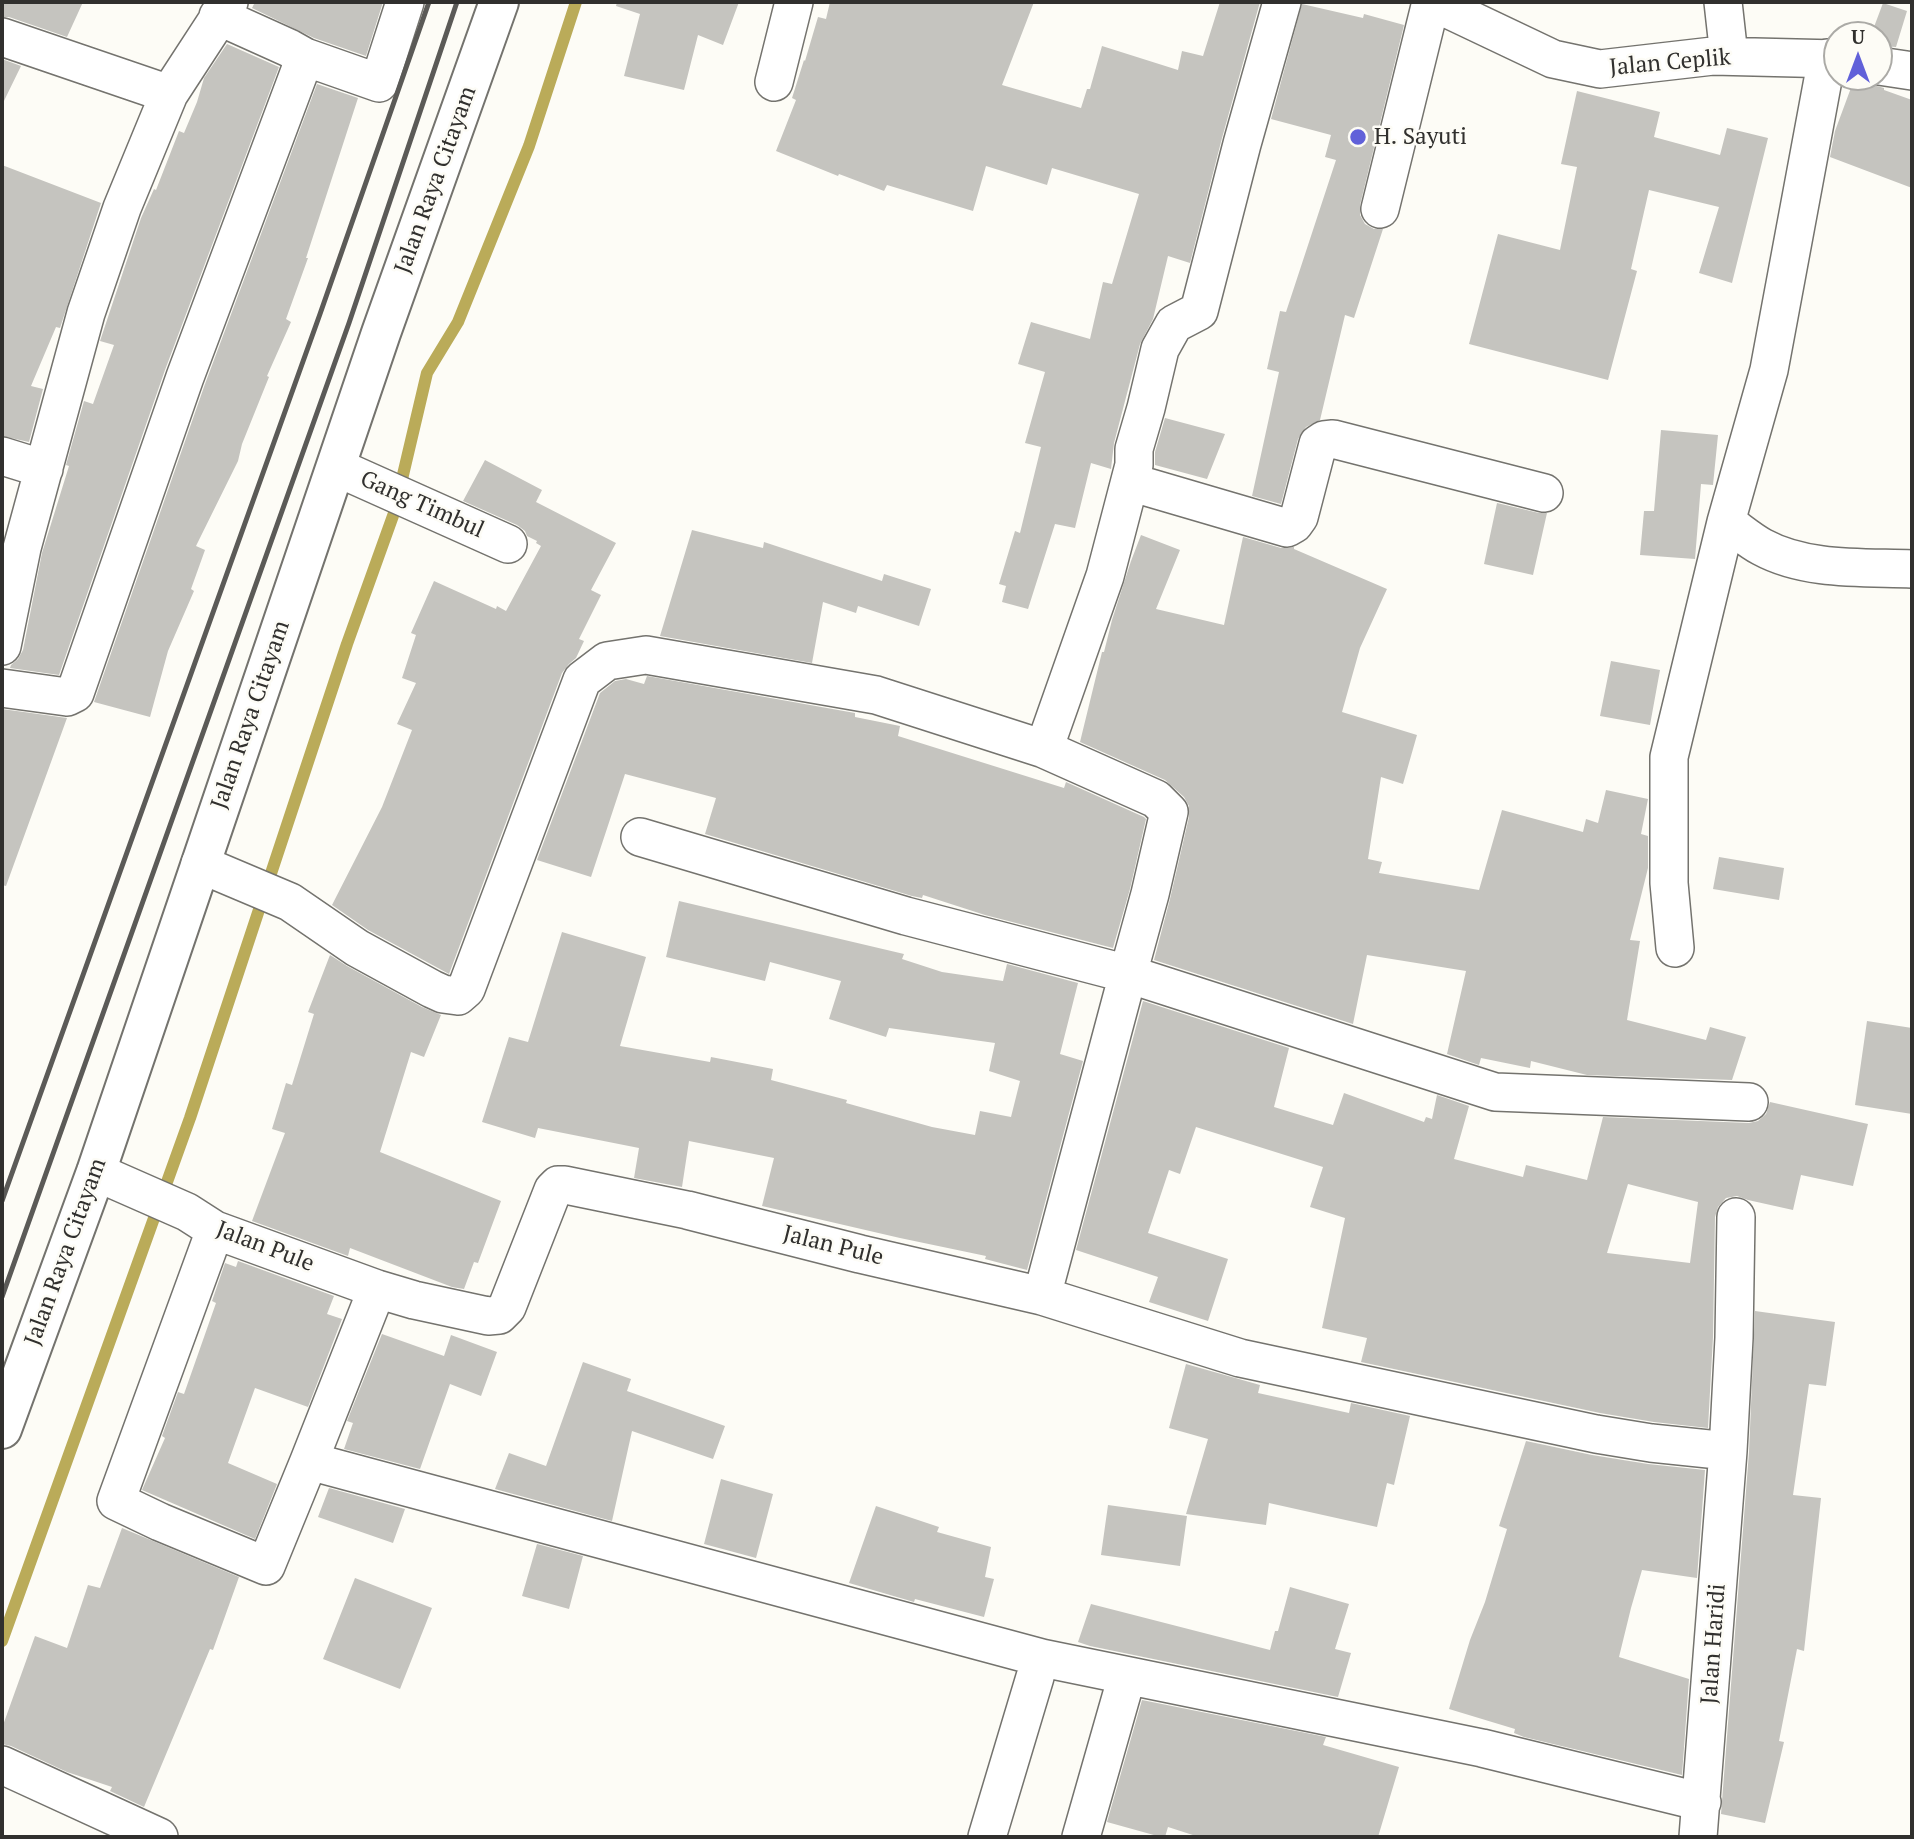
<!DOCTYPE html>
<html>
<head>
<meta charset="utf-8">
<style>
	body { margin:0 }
	#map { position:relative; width:1914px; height:1839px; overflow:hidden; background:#fdfcf6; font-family:"PT Serif",serif }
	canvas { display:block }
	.frame { position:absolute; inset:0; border:4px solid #31302e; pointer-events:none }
	.north { position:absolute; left:1823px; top:21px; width:70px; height:70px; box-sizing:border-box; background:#fdfcf6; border:2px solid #abaaa6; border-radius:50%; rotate:0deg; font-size:19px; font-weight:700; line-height:28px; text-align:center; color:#31302e }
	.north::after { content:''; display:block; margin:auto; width:24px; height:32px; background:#6161d9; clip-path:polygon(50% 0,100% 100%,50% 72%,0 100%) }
</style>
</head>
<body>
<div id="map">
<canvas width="1914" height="1839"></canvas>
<div class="frame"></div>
<div class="north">U</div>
</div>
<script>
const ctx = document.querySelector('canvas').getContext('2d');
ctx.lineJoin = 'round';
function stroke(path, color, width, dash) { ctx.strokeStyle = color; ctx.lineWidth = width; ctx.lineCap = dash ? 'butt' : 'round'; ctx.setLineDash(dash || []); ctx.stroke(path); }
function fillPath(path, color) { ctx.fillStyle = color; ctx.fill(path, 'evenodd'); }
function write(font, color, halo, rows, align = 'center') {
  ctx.font = font + ' "PT Serif",serif'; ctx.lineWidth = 5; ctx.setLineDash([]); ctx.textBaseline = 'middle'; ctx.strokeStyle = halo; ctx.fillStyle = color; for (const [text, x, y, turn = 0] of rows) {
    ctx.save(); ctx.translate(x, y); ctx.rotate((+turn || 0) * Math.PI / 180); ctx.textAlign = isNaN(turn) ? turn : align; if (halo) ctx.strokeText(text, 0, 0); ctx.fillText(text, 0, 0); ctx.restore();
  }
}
stroke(new Path2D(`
	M2 1641 190 1118 347 644 394 513 427 373 458 322 529 146 576 2`), '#baab59', 12);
fillPath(new Path2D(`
	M2 2H83L67 37 9 17H2Z
	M255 2H383L366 56 314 38 252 8Z
	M617 2H739L723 45 698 35 684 90 624 76 640 14 616 6Z
	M830 2H1034L1002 85 1081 108 1087 89H1090L1102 46 1178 70 1182 51 1203 56 1220 2H1260L1222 138 1190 263 1168 256 1153 319 1140 344 1114 443 1111 469 1091 463 1075 528 1055 524 1028 609 1002 602 1006 586 999 584 1015 531 1020 533 1041 447 1025 443 1045 372 1018 364 1031 322 1090 339 1103 282 1112 284 1139 194 1052 168 1047 185 986 166 973 211 887 185 884 191 839 174 838 176 776 151 796 100 792 98 804 60 805 61 818 17 826 19Z
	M1883 3 1907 11 1896 47 1879 46V35H1871Z
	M1302 4 1363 18 1364 14 1404 25 1360 205V215L1365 224 1374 229H1383L1354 318 1345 315 1320 420 1306 427 1298 439 1281 504 1252 496 1279 372 1267 369 1280 311 1286 312 1336 160 1325 157 1331 135 1271 119Z
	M227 44 279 67 165 370 59 675 10 668 11 665 18 659 23 650 42 553 69 466 66 465 84 401 93 404 114 345 100 341 141 218 154 189 156 190 179 131 184 133 197 102 204 78Z
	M2 59 21 66 2 105Z
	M1855 77H1862L1866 83 1884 88V90L1912 100V188L1830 157 1835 131Z
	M317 84 358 98 306 258H308L286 319 291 322 267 376 269 377 242 444 238 461 196 546 205 550 191 589 194 591 168 651 150 717 94 702 205 384Z
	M1577 91 1660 112 1654 137 1720 155 1727 128 1768 138 1732 283 1699 273 1719 207 1649 190 1631 269 1637 271 1608 380 1469 344 1498 234 1560 250 1577 167 1561 164Z
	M2 165 101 203 60 328 56 327 31 386 43 389 29 442 2 436Z
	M1165 418 1225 434 1207 479 1155 465V452Z
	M1661 430 1718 435 1713 485 1701 484 1695 559 1640 555 1644 511H1654Z
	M485 460 542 490 536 502 616 543 591 590 601 595 579 639 584 641 576 658 569 664 562 673 449 974 368 930 332 905 382 807 412 730 397 724 416 683 402 678 416 635 411 633 434 581 496 609 497 606 506 611 541 546 536 543 537 541 527 536 525 531 517 525 463 501Z
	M1497 503 1539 513H1547L1533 575 1484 564Z
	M692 530 763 548 764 542 882 581 884 574 931 589 919 626 858 606 856 613 823 602 812 663 660 636Z
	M1141 535 1180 550 1156 609 1224 625 1243 537 1281 548 1294 547V549L1387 589 1360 648 1342 712 1417 735 1403 784 1381 777 1368 859 1382 862 1379 873 1479 890 1502 810 1583 832 1586 819 1598 823 1606 790 1648 799 1641 834 1648 836V868L1630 940 1640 941 1627 1020 1706 1040 1710 1027 1746 1037 1732 1080 1587 1075 1531 1061 1530 1068 1481 1058 1479 1065 1447 1054 1466 971 1367 955 1353 1024 1154 960 1170 899 1189 817V806L1184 797 1165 780 1080 742 1102 652H1104L1112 620 1131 561Z
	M1611 661 1660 670 1650 725 1600 716Z
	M647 676 855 713V717L900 726 898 736 1064 788 1066 782 1144 817 1146 819 1130 889 1113 948 985 915 923 895 922 898 912 896 705 834 716 798 625 774 591 877 537 860 600 693 615 681 626 679 644 684Z
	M2 709 67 718 6 886 2 885Z
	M1719 857 1784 868 1779 900 1713 889Z
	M679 901 904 954 902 959 942 972 1003 981 1007 964 1078 983 1060 1054 1083 1061 1027 1270 985 1259 986 1256 900 1238 762 1206 774 1158 689 1141 682 1187 634 1178 639 1148 538 1128 535 1138 482 1122 509 1037 528 1042 562 932 646 957 620 1046 710 1062 711 1057 773 1069 771 1080 847 1100 846 1103 932 1127 975 1135 980 1111 1011 1117 1020 1081 989 1071 995 1043 889 1028 886 1037 829 1019 841 981 770 962 765 981 666 957Z
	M330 955 347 966 422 1007 441 1015 424 1057 411 1052 380 1152 501 1201 478 1263 474 1262 464 1289 452 1287 350 1248 348 1256 252 1221 285 1133 272 1129 286 1083 292 1085 314 1014 308 1012Z
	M1143 1001 1289 1048 1274 1107 1333 1125 1344 1093 1424 1122 1426 1117 1432 1119 1437 1095 1469 1106 1454 1159 1523 1177 1526 1165 1587 1180 1603 1117 1749 1123 1758 1121 1766 1114 1770 1102 1868 1124 1853 1186 1801 1175 1793 1210 1748 1200 1737 1196 1726 1198 1718 1207 1715 1217 1713 1337 1708 1428 1654 1422 1600 1413 1361 1362 1367 1338 1322 1328 1345 1218 1310 1207 1323 1167 1196 1127 1180 1174 1169 1170 1148 1233 1228 1259 1208 1321 1149 1302 1158 1277 1076 1250ZM1628 1184 1698 1202 1690 1263 1607 1253Z
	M1867 1021 1912 1028V1114L1855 1105Z
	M238 1261 334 1296 327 1314 342 1319 308 1407 255 1388 228 1463 277 1484 255 1539 142 1490 165 1438 162 1436 178 1392 184 1394 216 1303 212 1301 225 1263 236 1267Z
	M1755 1311 1835 1322 1826 1386 1809 1384 1793 1495 1821 1498 1804 1651 1797 1649 1779 1741 1784 1742 1765 1823 1721 1814 1749 1452Z
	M382 1334 444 1356 451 1335 497 1352 481 1396 450 1384 420 1469 344 1449 353 1423 347 1421Z
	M583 1362 631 1379 627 1391 725 1426 713 1459 632 1431 612 1521 495 1489 509 1453 546 1466Z
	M1186 1364 1260 1385 1258 1393 1349 1413 1351 1403 1410 1416 1394 1485 1387 1483 1377 1527 1269 1503 1266 1525 1186 1514 1208 1439 1169 1428Z
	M1526 1441 1592 1455 1648 1464 1705 1470 1697 1578 1642 1570 1631 1608 1619 1657 1689 1679 1682 1775 1524 1737 1514 1733 1515 1729 1449 1709 1470 1640 1485 1602 1507 1529 1499 1526Z
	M721 1479 773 1494 756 1558 704 1544Z
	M329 1488 405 1509 393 1543 318 1517Z
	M1108 1505 1187 1516 1180 1566 1101 1555Z
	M876 1506 939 1527 937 1532 991 1547 985 1577 994 1579 984 1617 915 1599 914 1602 849 1583Z
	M122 1528 239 1577 213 1650 210 1649 144 1807 110 1791 112 1787 67 1772 11 1746 2 1744V1728L35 1636 67 1648 88 1585 100 1588Z
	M537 1544 583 1556 569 1609 522 1596Z
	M355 1578 432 1608 400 1689 323 1659Z
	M1290 1587 1349 1604 1335 1649 1351 1653 1338 1697 1090 1646 1078 1642 1091 1604 1270 1650 1275 1631H1278Z
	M1142 1700 1326 1737 1323 1745 1399 1767 1378 1837H1199L1168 1827 1165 1837H1161L1107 1822Z`), '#c5c4bf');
const minor = new Path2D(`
	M1282 2 1242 144 1199 311 1174 324 1160 349 1146 408 1134 449V465L1105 576 1044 749 1156 799 1169 812 1150 894 1128 974 1495 1092 1749 1102
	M1433 2 1553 59 1600 69 1713 56 1837 59
	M1723 2 1729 56
	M2 37 169 94 229 2
	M305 57 379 83 405 2
	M1879 66 1912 71
	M774 82 794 2
	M1380 209 1431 2
	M2 456 44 469
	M336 467 508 544
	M1130 482 1287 528 1294 524 1299 517 1318 444 1324 440 1333 439 1544 493
	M1726 522C1738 530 1749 540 1762 547 1806 571 1863 567 1912 569
	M2 646 22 548 86 313 122 208 169 94
	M2 688 67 697 75 693 185 377 305 57 289 48 218 16
	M200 864 290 902 357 948 432 989 443 994 458 996 466 989 582 680 607 661 646 655 876 695 1044 749
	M1675 948 1669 883V757L1726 522 1769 370 1827 58
	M96 1172 187 1212 215 1230 377 1289 414 1300 488 1316 499 1315 507 1307 553 1190 558 1185H565L687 1210 860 1254 1042 1296 1128 974 906 916 640 837
	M215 1230 116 1501 160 1522 266 1566 309 1461 377 1289
	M1042 1296 1240 1358 1596 1434 1651 1443 1728 1451 1734 1338 1736 1217
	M309 1461 1042 1658 1482 1748 1702 1802
	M2 1765 159 1837
	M987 1837 1035 1677
	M1081 1837 1127 1676
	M1698 1837 1728 1451`);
const primary = new Path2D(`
	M2 1429 96 1172 381 333 499 2`);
stroke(minor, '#74736e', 40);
stroke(primary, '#74736e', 42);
stroke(minor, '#fff', 37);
stroke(primary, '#fff', 38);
stroke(new Path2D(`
	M2 1201 320 314 429 2
	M2 1297 349 323 457 2`), '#5b5a57', 5);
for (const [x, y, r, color] of [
	[1358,137,9,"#6161d9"]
]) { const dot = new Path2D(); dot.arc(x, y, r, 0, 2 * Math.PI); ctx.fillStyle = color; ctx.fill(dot); stroke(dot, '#fdfcf6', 2.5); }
write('23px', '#31302e', '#fdfcf6', [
	["Jalan Ceplik",1670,63,-5],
	["Jalan Raya Citayam",436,180,-70],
	["Gang Timbul",422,505,24],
	["Jalan Raya Citayam",251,715,-71],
	["Jalan Pule",833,1246,14],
	["Jalan Pule",265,1247,21],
	["Jalan Raya Citayam",66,1252,-70],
	["Jalan Haridi",1714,1644,-86]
]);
write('23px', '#31302e', '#fdfcf6', [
	["H. Sayuti",1374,137]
], 'left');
</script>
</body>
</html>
